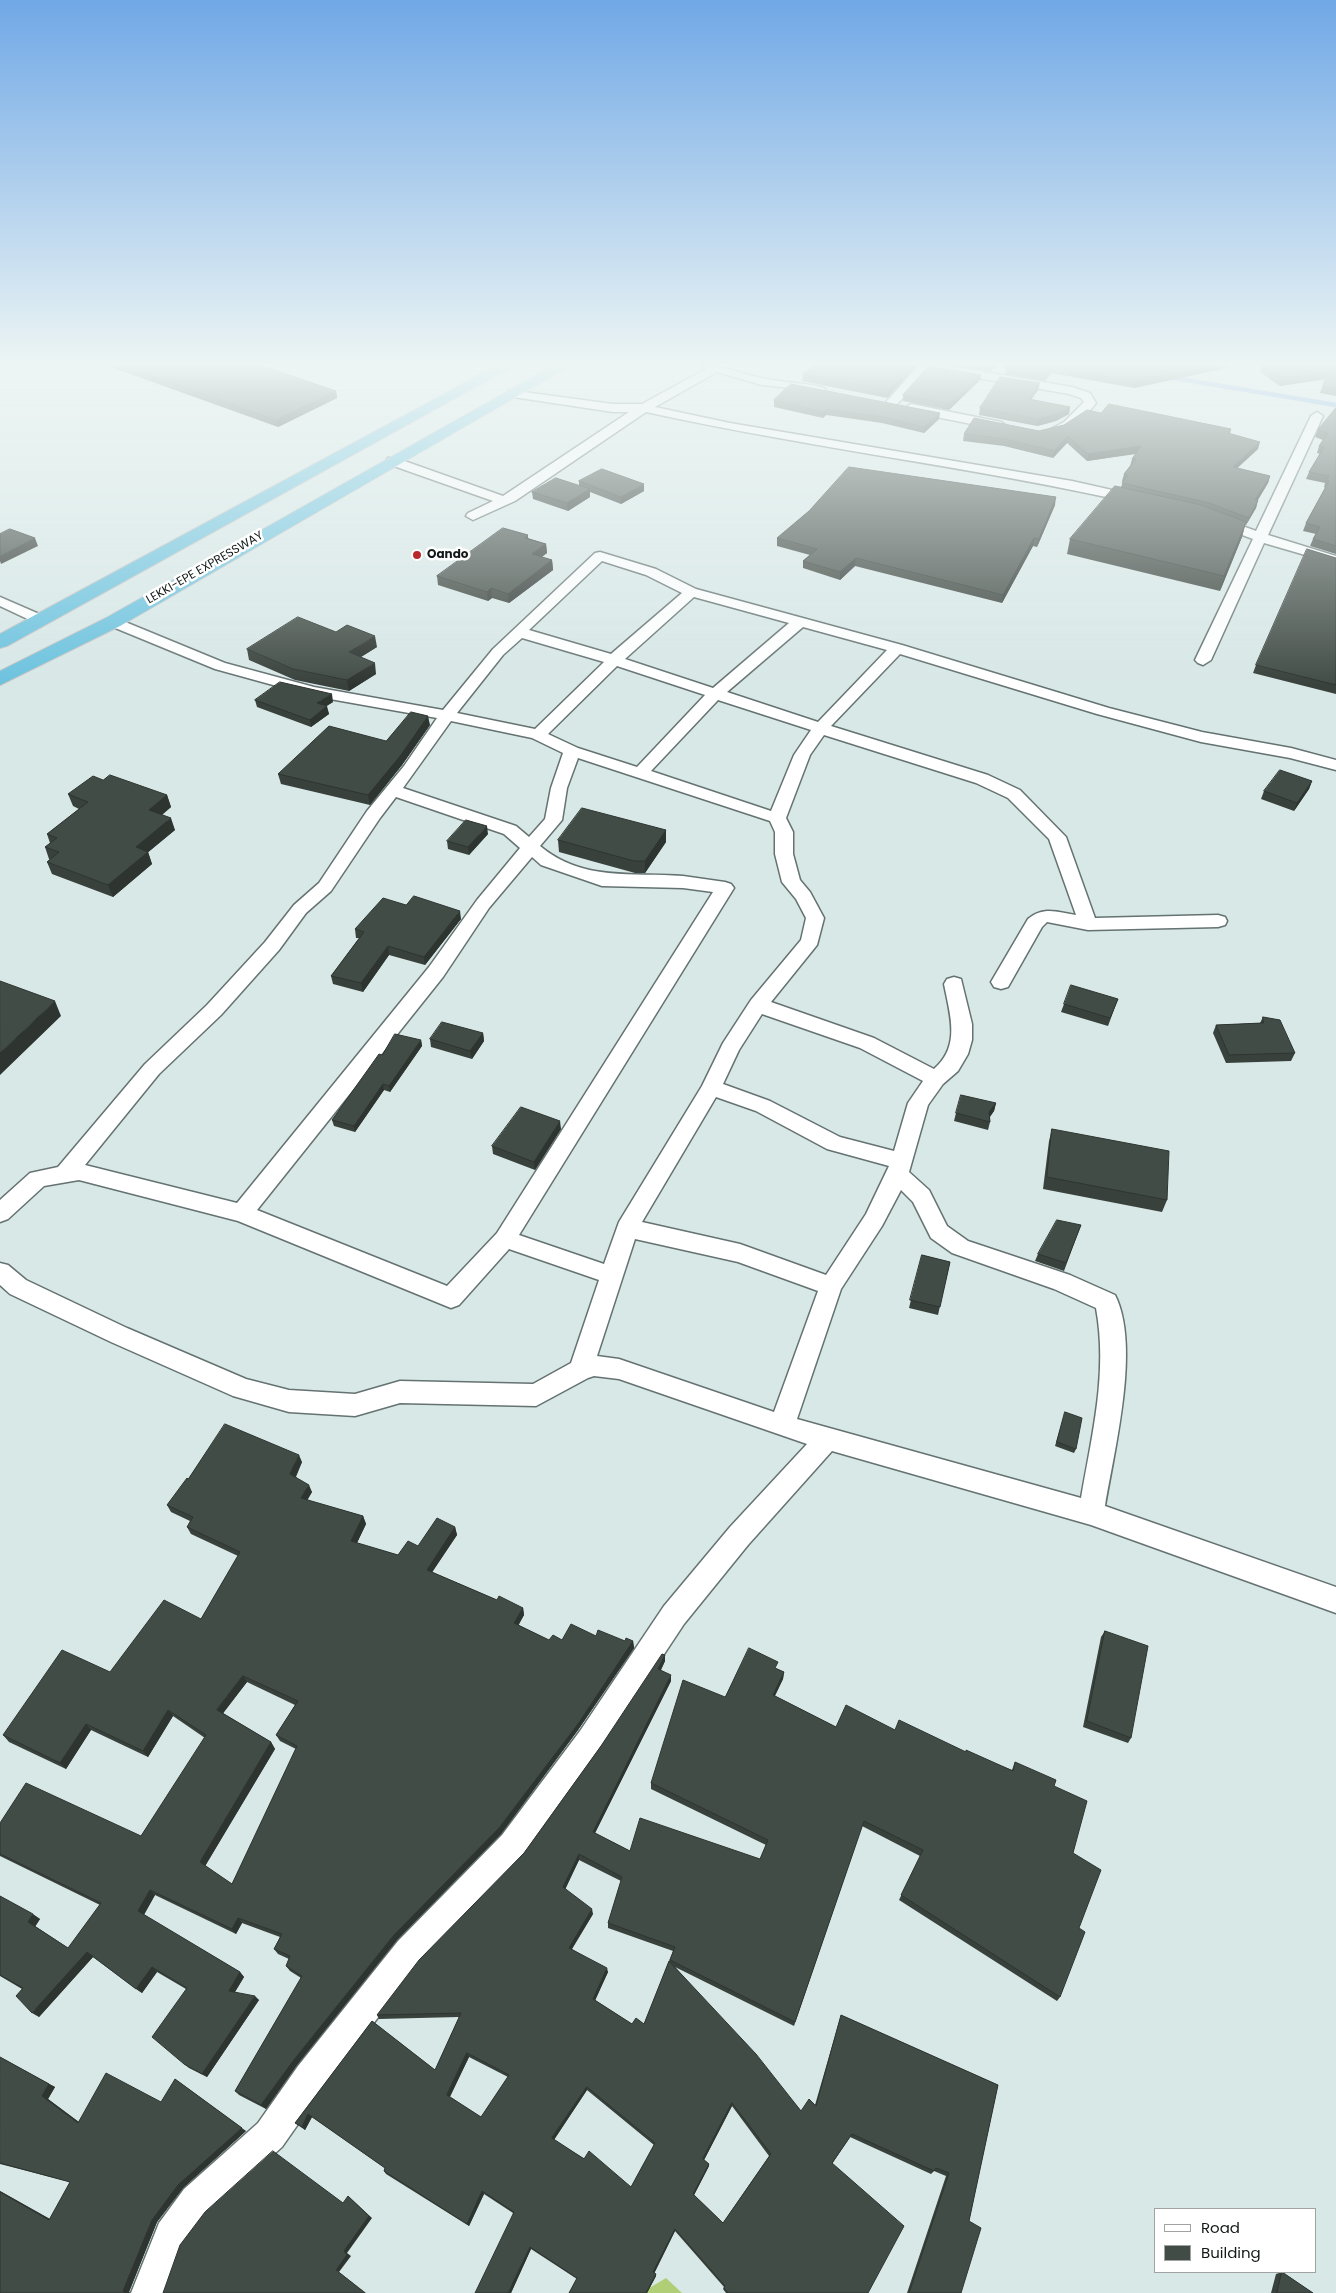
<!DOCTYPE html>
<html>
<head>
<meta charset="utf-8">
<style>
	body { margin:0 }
	#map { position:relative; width:1336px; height:2293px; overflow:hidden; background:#d8e8e7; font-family:Poppins,sans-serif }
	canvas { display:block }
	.legend { position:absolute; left:1154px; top:2208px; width:162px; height:65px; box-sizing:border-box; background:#fff; border:1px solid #a1a3a3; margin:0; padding:6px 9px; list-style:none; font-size:15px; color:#131918 }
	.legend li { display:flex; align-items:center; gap:10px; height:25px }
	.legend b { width:25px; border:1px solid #a1a3a3 }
</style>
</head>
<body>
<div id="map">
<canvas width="1336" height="2293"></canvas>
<ul class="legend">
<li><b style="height:6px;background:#fff"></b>Road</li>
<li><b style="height:14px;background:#424c46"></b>Building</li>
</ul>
</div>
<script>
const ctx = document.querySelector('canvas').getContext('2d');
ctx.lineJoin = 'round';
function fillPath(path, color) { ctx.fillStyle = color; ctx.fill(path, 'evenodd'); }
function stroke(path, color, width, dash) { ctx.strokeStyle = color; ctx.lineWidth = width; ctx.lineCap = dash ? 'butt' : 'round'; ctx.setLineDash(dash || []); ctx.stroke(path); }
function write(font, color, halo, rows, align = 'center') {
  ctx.font = font + ' Poppins,sans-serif'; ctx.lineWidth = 5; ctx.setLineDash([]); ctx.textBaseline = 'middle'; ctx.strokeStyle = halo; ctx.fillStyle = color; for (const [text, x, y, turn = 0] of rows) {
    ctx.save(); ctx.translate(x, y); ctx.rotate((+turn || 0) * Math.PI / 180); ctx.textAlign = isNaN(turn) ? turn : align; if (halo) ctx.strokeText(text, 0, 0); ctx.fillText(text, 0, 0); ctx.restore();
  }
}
fillPath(new Path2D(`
	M666 2278 682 2293H641Z`), '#b0ce75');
stroke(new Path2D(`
	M1168 377 1336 405`), '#5d96e2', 4.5);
const minor = new Path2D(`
	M701 365C723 365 741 374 762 378 782 383 803 382 824 388L826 390 820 394 790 388 762 385 717 372 655 407 730 423 1072 481 1143 497 1145 500 1138 504C975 467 809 448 646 412L515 501 473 520 466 516 468 513 493 501 388 464 386 461 388 458H396L503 496 629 412H613L513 397 509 396V390L613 404H642L706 369Z
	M919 365H944L1072 387 1090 393 1096 403C1086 416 1067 438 1049 434L1047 431 1064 422 1084 402 1081 398 1069 394 928 369 894 408H886V402Z
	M911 404 1001 422 1007 426 1001 430 907 411 905 408Z
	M1317 412 1323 416 1268 535 1336 556V564L1264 543 1211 660 1203 665 1198 663 1195 660 1253 539 1213 524 1211 521 1218 517 1256 531 1311 416Z
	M600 552 656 569 696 589 902 645 1109 708 1202 732 1291 748 1336 760V770L1290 758 1201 742 1097 714 900 654 831 726 988 775 1020 790 1066 837 1095 918 1218 915 1225 917 1227 921 1225 925 1218 927 1088 930 1047 922 1042 927 1008 987 1001 989 994 987 991 982 1028 919C1043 906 1058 912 1076 915L1049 839 1008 798 976 783 824 735 810 755 786 818 793 832V854L800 880 810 892 824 918 817 945 771 1002 874 1038 934 1069C961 1046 950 1015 944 984L947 979 954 977 961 979 972 1024V1040L968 1054 958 1071 943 1084 928 1105 909 1172 929 1190 947 1226 968 1241 1070 1275 1115 1295C1141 1346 1114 1451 1105 1506L1336 1587V1613L1091 1525 832 1451 748 1545 684 1624 600 1751 524 1857 420 1963 322 2090 282 2147 208 2213 184 2246 167 2293H131L159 2223 184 2189 258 2123 298 2066 398 1941 502 1835 580 1731 664 1606 730 1527 807 1444 619 1379 594 1376 588 1378 536 1406 400 1403 355 1416 289 1412 233 1396 111 1342 10 1294 0 1285V1263L8 1265 26 1280 127 1328 246 1379 289 1390 355 1394 400 1381 533 1384 571 1363 599 1280 509 1249 459 1305 451 1308 238 1221 79 1180 44 1186 8 1219 0 1222V1200L30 1173 58 1167 145 1064 207 1005 265 942 294 905 319 883 367 811 404 766 437 718 313 696 215 669 108 625 106 622 113 618 118 619 225 663 314 687 443 710 493 649 595 553ZM602 561 646 575 682 593 611 654 529 630ZM694 597 789 623 713 688 625 659ZM803 627 887 650 818 722 727 692ZM522 638 604 662 535 729 457 713 503 655ZM617 666 705 695 637 767 578 748 548 734ZM718 700 811 730 794 755 771 811 651 771ZM451 721 532 738 563 753 551 788 545 819 529 837 516 826 403 788ZM578 758 770 821 775 832V854L782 882 796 899 806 918 801 940 751 1000 723 1043 702 1086 619 1222 604 1264 519 1235 734 888 731 884 725 882C711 880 697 878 683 876 632 872 583 882 540 846L562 820 567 788ZM396 797 504 834 520 848 477 900 429 967 237 1203 85 1165 159 1074 221 1015 279 950 306 913 331 891 380 818ZM532 857 541 865 602 886 683 888 713 892 497 1233 447 1286 257 1210 443 977 489 908ZM762 1014 860 1048 923 1081 908 1103 894 1151 840 1137 770 1101 723 1084 739 1050ZM716 1097 756 1111 827 1149 889 1166 866 1214 826 1275 740 1244 642 1222ZM901 1190 913 1202 931 1238 952 1253 1054 1289 1096 1308C1108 1372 1092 1435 1081 1498L797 1419 841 1289 882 1226ZM635 1239 738 1262 818 1291 774 1412 619 1359 597 1356Z
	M0 597 46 617 48 620 46 623H36L0 606Z`);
const trunk = new Path2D(`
	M498 365H515L7 646 0 648V634Z
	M554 365H571L120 626 0 685V671L106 618Z`);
stroke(minor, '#647271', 3);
stroke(trunk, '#c2c3c3', 2);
fillPath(minor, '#fff');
fillPath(trunk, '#6cc2de');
fillPath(new Path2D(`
	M105 365H260L336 391 337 398 278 427Z
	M814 365H918L887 398 802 381 803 374Z
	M952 365H997L990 371Z
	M1008 365 1226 368 1134 388 1051 373 1045 381 1005 374 1006 367Z
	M1262 365H1336V396L1320 393 1325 379 1280 386 1260 372Z
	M981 375 980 380 949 410 903 401V395Z
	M1038 390 1031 399 1070 407 1069 414 1056 421 1037 426 979 415 980 408Z
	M774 400 939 419 924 433 882 423 826 415 823 418 774 407Z
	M1336 408V554L1310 546 1313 539 1316 534 1303 531 1306 523 1325 488 1324 487 1325 483 1306 479 1309 472 1320 454 1317 453 1319 446 1323 440 1315 437 1318 430Z
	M1101 413 1231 429 1230 434 1258 449 1237 468 1270 476 1268 483 1258 500 1256 508 1246 525H1245L1242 537 1220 591 1067 554 1070 539 1121 487 1123 482 1122 481 1124 474 1130 466 1132 459 1136 454 1087 461 1067 443 1053 458 1004 446 963 441 964 434 1039 431 1064 425Z
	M579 481 644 491 621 504 590 492V497L568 511 533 499 532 492 579 486Z
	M1055 505 1037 547 1033 546 1002 603 855 566 840 580 803 568V561L810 555 777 546V538Z
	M528 535V538L546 544 547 553 541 557 552 560 553 570 509 603 492 598 488 601 438 585 437 576Z
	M1336 558V694L1253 673 1256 665Z
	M377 647 361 657 376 674 349 691 295 680 249 660 247 649Z
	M255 700 333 702 326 706 329 714 311 727 257 707Z
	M430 725 402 765 370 805 281 784 278 774 386 741Z
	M103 780 167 795 171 807 162 815 175 830 148 852 152 864 113 897 52 874 47 862 50 859H49L45 847 50 843 47 834 79 809 73 806 68 794Z
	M1312 781 1309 789 1294 811 1261 799 1264 791Z
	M666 830V842L645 873H635L559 852 558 840Z
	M488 834 469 855 448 849 447 841Z
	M406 905 461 919 425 965 389 955 363 992 333 984 331 976 359 938H356L355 929Z
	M1118 999 1108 1026 1061 1012 1064 1004Z
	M1263 1017 1295 1053 1291 1061 1226 1063 1213 1033 1216 1025 1260 1023Z
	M483 1033 484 1041 472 1059 431 1047 430 1039Z
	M421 1040 422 1046 390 1092 384 1090 355 1132 334 1126 332 1120 382 1055Z
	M996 1103 994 1111 990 1117V1122L988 1130 954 1121 956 1113Z
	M561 1129 535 1170 493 1154 492 1146Z
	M1052 1129 1167 1200 1162 1212 1043 1189 1049 1141Z
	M1081 1225 1064 1271 1035 1261 1038 1254Z
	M922 1255 950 1262 938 1315 909 1308Z
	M1065 1412 1076 1449 1074 1453 1055 1446Z
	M302 1462 296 1477 312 1492 307 1500 363 1516 366 1524 357 1543 398 1555 418 1546 455 1527 457 1535 432 1572 497 1600 523 1608 524 1615 518 1625 549 1640H562L596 1636 625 1641H633L634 1648 578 1730 501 1834 397 1940 297 2065 266 2109 239 2095 235 2091 301 1978 290 1971 286 1966 289 1959 278 1954 274 1949 280 1937 242 1923 236 1934 155 1895 144 1915 240 1972 244 1977 235 1992 259 2000 207 2077 189 2068 184 2064 186 1989 157 1972 142 1993 93 1957 39 2017 22 1989 0 1976V1896L40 1919 35 1926 68 1948 100 1905 0 1856V1823L141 1836 205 1738 173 1716 148 1757 91 1730 66 1769 9 1742 3 1735 201 1619 238 1556 191 1534 187 1527 190 1521 171 1512 167 1505 188 1479ZM247 1682 295 1705 276 1735 280 1741 296 1749 232 1884 205 1866 275 1749 271 1742 223 1713Z
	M1105 1631 1131 1738 1128 1743 1083 1727 1101 1637Z
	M665 1655V1661L661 1670 671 1681 595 1833 630 1851 760 1859 766 1845 651 1789V1783L725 1697 777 1669 784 1672 783 1679 775 1696 836 1727 895 1730 966 1752 1012 1770 1015 1762 1054 1786 1073 1853 1079 1928 1060 1997 1057 2001 899 1900 920 1856 862 1826 794 2026 675 1967 801 2111 815 2105 841 2015 998 2085 969 2221 961 2293H907L946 2176 934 2171 931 2174 850 2137 832 2164 868 2293H726L723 2289 724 2287 675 2231 654 2273 656 2276 647 2293H569L577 2279 531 2249 511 2293 513 2213 484 2194 469 2226 386 2174 384 2171 385 2168 312 2117 305 2130 295 2123 372 2021 435 2070 459 2017 379 2019 377 2015 524 1853 601 1746ZM579 1860 621 1881 608 1923V1928L673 1951 644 2024H632L595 2000 608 1972 572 1949 593 1914 565 1889ZM469 2057 508 2077 481 2117 450 2097ZM587 2090 654 2145 631 2187 554 2140ZM732 2106 769 2156 723 2223 694 2195 709 2166V2164L704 2160Z
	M0 2057 55 2087 48 2099 79 2122 161 2102 246 2131 183 2188 157 2222 129 2292 130 2293H0V2191L50 2219 70 2182 0 2164Z
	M1282 2272 1313 2293H1271L1276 2274Z`), '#39413c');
fillPath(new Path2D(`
	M912 365H918L887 398 888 391Z
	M991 365H997L990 371Z
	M1212 365H1227L1226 368 1134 388 1135 381Z
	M1053 367 1051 373 1045 381 1046 375Z
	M1327 372 1325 379 1280 386 1282 379Z
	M981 375 980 380 949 410 950 404Z
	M1040 383 1038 390 1027 406 1028 399Z
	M336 391 337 398 278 427 276 420Z
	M1070 407 1069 414 1056 421 1037 426 1038 419Z
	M827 409 826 415 823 418V412Z
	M940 413 939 419 924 433V427Z
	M1068 436 1067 443 1053 458 1054 451Z
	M1260 442 1258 449 1231 474 1233 467Z
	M1141 446 1139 453 1087 461 1088 454Z
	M1270 476 1268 483 1253 507 1255 500Z
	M644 484V491L621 504V497Z
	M590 489V497L568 511 567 503Z
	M1056 497 1055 505 1037 547 1039 539Z
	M1258 500 1256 508 1246 525 1249 518Z
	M1246 522 1242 537 1220 591 1224 576Z
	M35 538 38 546 1 564 0 561V556Z
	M1034 538 1033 546 1002 603 1003 595Z
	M546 544 547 553 533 564 532 554Z
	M856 558 855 566 840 580V572Z
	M552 560 553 570 509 603 508 594Z
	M491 588 492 598 488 601 487 592Z
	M375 636 377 647 351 663 349 652Z
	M375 663 376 674 349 691 347 680Z
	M332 694 333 702 319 711 317 703Z
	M327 706 329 714 311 727 310 720Z
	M428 716 430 725 402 765 370 805 368 795Z
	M1312 781 1309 789 1294 811 1297 803Z
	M167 795 171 807 153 822 149 810Z
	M171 818 175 830 140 859 136 847Z
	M487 826 488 834 469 855 468 847Z
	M666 830V842L645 873V861Z
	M148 852 152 864 113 897 108 885Z
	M460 911 461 919 425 965 424 957Z
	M388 946 389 955 363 992 361 983Z
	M55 1001 61 1016 0 1075V1053Z
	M483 1033 484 1041 472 1059 470 1051Z
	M421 1040 422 1046 390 1092 389 1086Z
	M383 1084 384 1090 355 1132 354 1126Z
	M996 1103 994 1111 987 1120 989 1112Z
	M560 1121 561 1129 535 1170 534 1162Z
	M299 1455 302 1462 293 1482 290 1474Z
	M309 1485 312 1492 304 1506 301 1498Z
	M363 1516 366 1524 354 1549 351 1541Z
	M455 1527 457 1535 429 1577 427 1570Z
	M523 1608 524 1615 516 1630 514 1623Z
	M633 1641 634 1648 578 1730 501 1834 397 1940 297 2065 266 2109 261 2105 293 2061 394 1935Z
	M665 1655V1661L658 1676V1669Z
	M784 1672 783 1679 772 1701 773 1695Z
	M671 1675V1681L593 1837V1832Z
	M243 1676 247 1682 221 1716 217 1710Z
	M168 1710 173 1716 148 1757 143 1751Z
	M86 1724 91 1730 66 1769 60 1763Z
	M271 1742 275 1749 204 1868 200 1862Z
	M579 1854V1860L564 1892 563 1887Z
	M150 1890 155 1895 143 1916 138 1911Z
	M592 1909 593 1914 570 1952 569 1948Z
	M33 1914 40 1919 35 1927 28 1922Z
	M238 1918 242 1923 236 1934 232 1929Z
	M87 1952 93 1957 39 2017 32 2013Z
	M152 1967 157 1972 142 1993 136 1989Z
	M607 1968 608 1972 594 2003 593 1999Z
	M240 1972 244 1977 233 1995 229 1991Z
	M255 1996 259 2000 207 2077 202 2074Z
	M467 2053 469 2057 449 2098 447 2095Z
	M175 2079 246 2131 183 2188 157 2222 129 2292 130 2293H125L123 2291Z
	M49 2084 55 2087 48 2099 84 2126 78 2123 42 2096Z
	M587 2087V2090L553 2141 552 2138Z
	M732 2103V2106L703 2162V2159Z
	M308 2114 312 2117 305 2130 302 2127Z
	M709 2164V2166L693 2197V2194Z
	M0 2191 55 2222 49 2220 0 2192Z
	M482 2191 484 2194 469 2226 467 2224Z
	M348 2196 372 2218 347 2253 351 2256 339 2272 366 2293H365L336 2270 344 2251Z
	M675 2229V2231L654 2274 653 2272Z
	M530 2247 531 2249 511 2293H508Z
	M656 2274V2276L647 2293H646Z`), '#2e3531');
const building = new Path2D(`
	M123 365H260L336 391 276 420Z
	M814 365H912L888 391 803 374Z
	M1008 365H1212L1135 381 1053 367 1046 375 1006 367Z
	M1262 365H1336V388L1323 386 1327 372 1282 379Z
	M929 366 981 375 950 404 903 395Z
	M1000 377 1040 383 1028 399 1070 407 1058 414 1038 419 980 408Z
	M791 384 940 413 924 427 883 417 827 409 823 412 774 400Z
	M1109 404 1231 429 1228 433 1260 442 1233 467 1270 476 1255 500H1258L1249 518 1209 503 1122 483 1128 475 1124 474 1136 459H1132L1141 446 1088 454 1068 436 1054 451 1005 439 964 434 974 418 1039 431 1064 425 1087 410 1101 413Z
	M1336 408V546L1313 539 1320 527 1306 523 1329 481 1326 480 1329 476 1309 472 1324 447 1319 446 1328 433 1318 430Z
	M849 467 1056 497 1039 539 1034 538 1003 595 856 558 840 572 803 561 817 549 777 538 809 511Z
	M602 469 644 484 621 497 579 481Z
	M556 478 590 489 567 503 532 492Z
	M1115 486 1201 505 1246 522 1224 576 1070 539Z
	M503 528 528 535 525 538 546 544 532 554 552 560 508 594 491 588 487 592 437 576Z
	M10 529 35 538 0 556V534Z
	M1307 549 1336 558V685L1256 665Z
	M298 617 336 632 347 625 375 636 349 652 375 663 347 680 293 669 247 649Z
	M280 682 332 694 317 703 327 706 310 720 255 700Z
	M411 712 428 716 401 755 368 795 278 774 329 726 386 741Z
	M1280 770 1312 781 1297 803 1264 791Z
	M110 775 167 795 149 810 171 818 136 847 148 852 108 885 47 862 59 852 45 847 57 838 47 834 88 802 68 794 93 776 103 780Z
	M582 808 666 830 645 861H634L558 840Z
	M466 820 487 826 468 847 447 841Z
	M414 896 460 911 424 957 388 946 361 983 331 976 364 932 355 929 383 898 406 905Z
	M0 981 55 1001 0 1053Z
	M1071 985 1118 999 1110 1018 1064 1004Z
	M1263 1017 1280 1020 1295 1053 1229 1055 1216 1025 1263 1023Z
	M442 1022 483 1033 470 1051 430 1039Z
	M395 1034 421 1040 389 1086 383 1084 354 1126 332 1120 379 1054 382 1055Z
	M961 1095 996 1103 989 1112 990 1122 956 1113Z
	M521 1107 560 1121 534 1162 492 1146Z
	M1052 1129 1169 1151 1167 1200 1047 1177Z
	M1057 1220 1081 1225 1066 1263 1038 1254Z
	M922 1255 950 1262 940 1307 910 1300Z
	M1065 1412 1082 1418 1076 1449 1057 1442Z
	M225 1424 299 1455 290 1474 309 1485 301 1498 363 1516 351 1541 398 1555 408 1541 418 1546 437 1518 455 1527 427 1570 497 1600 499 1596 523 1608 514 1623 549 1640 553 1635 562 1640 571 1624 596 1636 598 1630 625 1641 626 1638 633 1641 578 1724 499 1828 394 1935 293 2061 261 2105 235 2091 302 1976 286 1966 290 1956 274 1949 282 1934 238 1918 232 1929 150 1890 138 1911 240 1972 229 1991 255 1996 202 2074 184 2064 152 2037 187 1988 152 1967 136 1989 87 1952 32 2013 16 1996 23 1988 0 1975V1896L33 1914 28 1922 68 1948 101 1903 0 1854V1823L26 1783 141 1836 206 1735 168 1710 143 1751 86 1724 60 1763 3 1735 62 1650 110 1672 164 1600 201 1619 240 1552 187 1527 193 1517 167 1505 187 1478 188 1479ZM243 1676 298 1701 276 1735 297 1746 232 1884 200 1862 271 1742 217 1710Z
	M1105 1631 1148 1646 1131 1738 1087 1721Z
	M749 1648 778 1662 775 1668 784 1672 773 1695 836 1727 846 1705 895 1730 899 1720 966 1752V1750L1013 1771 1015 1762 1056 1780 1054 1786 1087 1801 1073 1853 1101 1870 1079 1928 1085 1932 1060 1997 901 1895 923 1850 864 1821 795 2022 670 1960 675 1947 608 1923 622 1877 579 1854 563 1887 592 1909 569 1948 607 1968 593 1999 632 2024 636 2018 644 2024 669 1961 756 2054 801 2111 809 2099 816 2106 841 2015 998 2085 969 2221 981 2228 961 2293H909L949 2173 936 2168 934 2171 852 2134 832 2163 904 2226 868 2293H728L724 2288 725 2286 675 2229 653 2272 656 2274 646 2293H569L577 2278 530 2247 508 2293H475L514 2212 482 2191 467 2224 384 2171 385 2168 308 2114 302 2127 295 2123 372 2021 435 2070 461 2013 377 2015 419 1960 524 1853 601 1746 662 1654 665 1655 658 1669 671 1675 593 1832 630 1851 640 1818 760 1859 768 1840 651 1783 683 1680 725 1697ZM467 2053 509 2075 481 2117 447 2095ZM587 2087 655 2143 631 2187 589 2151 584 2159 552 2138ZM732 2103 771 2154 723 2223 693 2194 709 2164 703 2159Z
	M0 2057 49 2084 42 2096 78 2123 106 2073 161 2102 175 2079 242 2128 178 2185 152 2220 123 2291 125 2293H0V2192L49 2220 70 2182 0 2163Z
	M273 2151 343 2203 348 2196 369 2216 344 2251 347 2255 336 2270 365 2293H163L180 2245 205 2212Z
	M1282 2272 1313 2293H1277Z`);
fillPath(building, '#424c46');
stroke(building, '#2e3531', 1);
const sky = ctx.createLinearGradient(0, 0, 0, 686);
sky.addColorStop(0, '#70a8e6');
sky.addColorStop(0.53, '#edf5f4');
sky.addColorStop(1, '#edf5f400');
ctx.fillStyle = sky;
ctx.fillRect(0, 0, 1336, 686);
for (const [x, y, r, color] of [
	[417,555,5,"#b9292c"]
]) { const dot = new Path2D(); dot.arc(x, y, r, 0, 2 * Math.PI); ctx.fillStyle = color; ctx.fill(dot); stroke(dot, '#fff', 2); }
write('bold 12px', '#131918', '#fff', [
	["Oando",427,555]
], 'left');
write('12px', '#131918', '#fff', [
	["LEKKI-EPE EXPRESSWAY",205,568,-30]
]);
</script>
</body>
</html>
